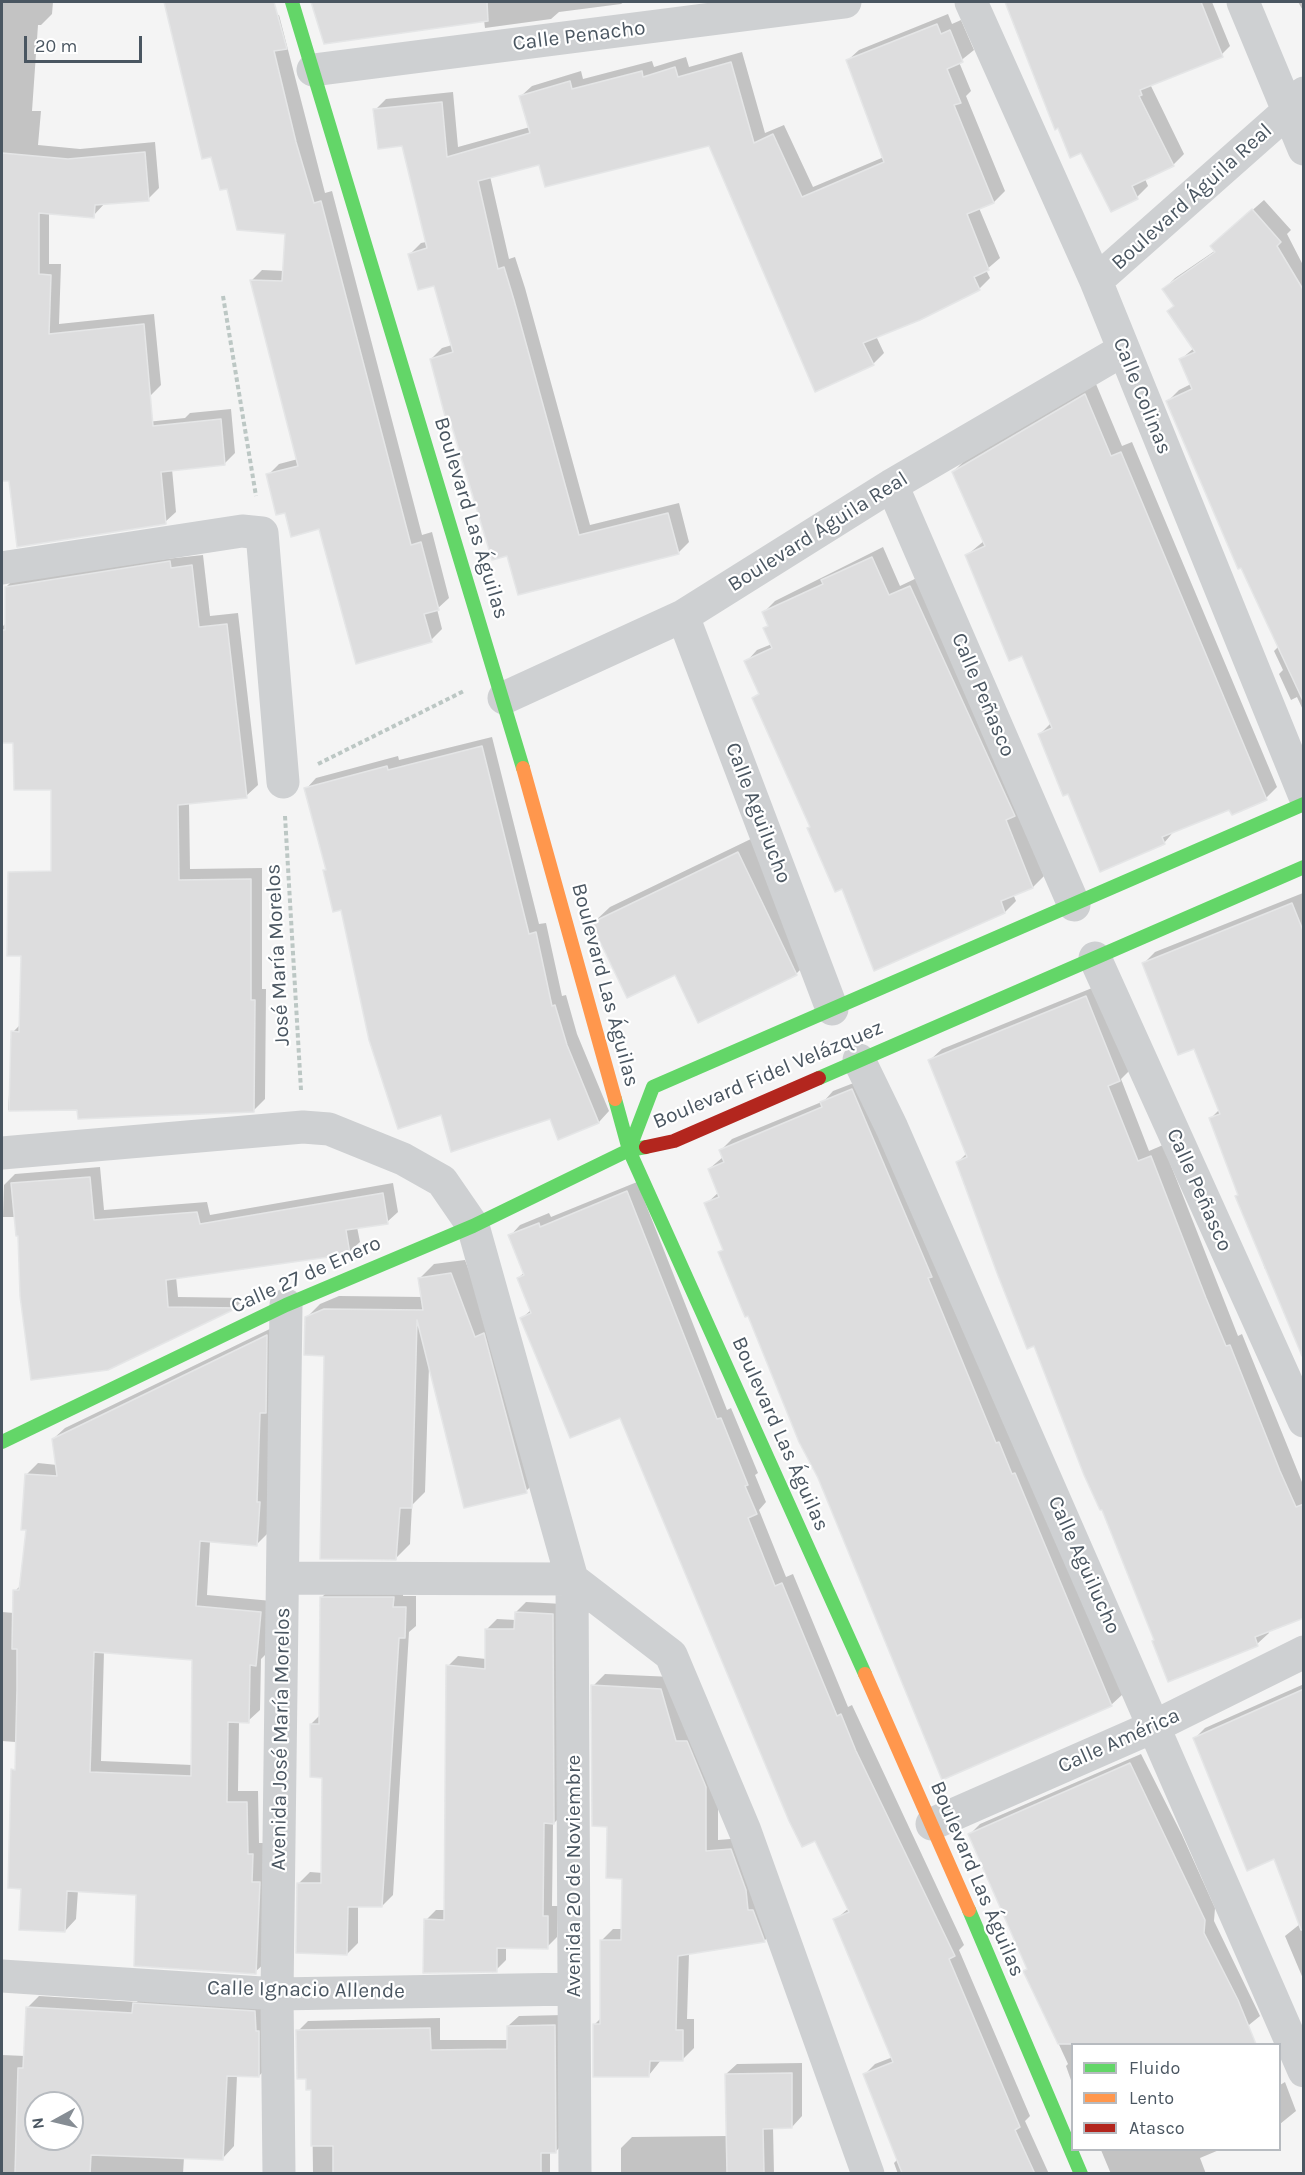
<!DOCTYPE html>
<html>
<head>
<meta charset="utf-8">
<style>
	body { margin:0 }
	#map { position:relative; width:1305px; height:2175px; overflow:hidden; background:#f4f4f4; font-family:Karla,sans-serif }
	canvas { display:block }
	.frame { position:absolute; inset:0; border:3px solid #4a5661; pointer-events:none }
	.legend { position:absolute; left:1071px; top:2043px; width:210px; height:108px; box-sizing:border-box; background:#fff; border:2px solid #b7bbc0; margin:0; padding:8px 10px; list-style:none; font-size:18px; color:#4a5661 }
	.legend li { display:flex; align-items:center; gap:12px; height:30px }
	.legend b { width:30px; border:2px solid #b7bbc0 }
	.north { position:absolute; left:24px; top:2091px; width:60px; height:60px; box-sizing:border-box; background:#fff; border:2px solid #b7bbc0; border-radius:50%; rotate:262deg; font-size:16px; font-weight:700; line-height:24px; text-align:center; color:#4a5661 }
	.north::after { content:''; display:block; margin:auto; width:21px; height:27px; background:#868d94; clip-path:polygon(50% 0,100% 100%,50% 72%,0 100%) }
	.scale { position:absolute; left:24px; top:36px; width:118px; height:27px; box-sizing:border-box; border:3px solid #4a5661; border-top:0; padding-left:8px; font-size:18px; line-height:21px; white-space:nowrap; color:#4a5661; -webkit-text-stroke:4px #fff; paint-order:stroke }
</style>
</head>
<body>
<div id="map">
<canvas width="1305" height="2175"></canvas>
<div class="frame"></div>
<ul class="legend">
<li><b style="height:8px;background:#63d668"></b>Fluido</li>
<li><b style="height:8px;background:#ff974d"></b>Lento</li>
<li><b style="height:8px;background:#b3261e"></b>Atasco</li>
</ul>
<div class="north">N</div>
<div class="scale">20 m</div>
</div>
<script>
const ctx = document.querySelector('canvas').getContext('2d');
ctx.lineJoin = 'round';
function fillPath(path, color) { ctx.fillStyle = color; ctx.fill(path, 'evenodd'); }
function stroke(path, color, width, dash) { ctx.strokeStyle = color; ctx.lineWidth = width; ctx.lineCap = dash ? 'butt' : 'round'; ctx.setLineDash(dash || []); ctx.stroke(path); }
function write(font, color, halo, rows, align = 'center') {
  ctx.font = font + ' Karla,sans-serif'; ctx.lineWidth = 4.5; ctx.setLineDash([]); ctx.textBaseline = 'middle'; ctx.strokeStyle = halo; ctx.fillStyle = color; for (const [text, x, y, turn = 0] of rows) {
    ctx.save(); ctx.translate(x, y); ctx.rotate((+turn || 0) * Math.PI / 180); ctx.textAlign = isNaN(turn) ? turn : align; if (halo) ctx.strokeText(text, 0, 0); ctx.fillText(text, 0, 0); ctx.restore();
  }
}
fillPath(new Path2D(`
	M2 2H53L52 14 41 25H38L32 111H41L38 145 80 149 155 142 159 188 148 199 105 203 93 216 49 212V264H61L59 324 154 314 161 385 150 396 2 390Z
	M165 2H262L265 17 279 15 325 193 332 191 422 535 432 532 449 598 437 609 442 629 431 640 321 527 286 511 268 475 279 464 298 459 251 281 262 270 285 271 287 233 228 187 212 155 204 158Z
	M313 2H624L621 4 559 12 551 19 485 28 484 20 325 42Z
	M1007 2H1212L1230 46 1219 57 1150 84 1184 154 1173 165 1145 179 1148 186 1137 197 1112 210 1082 151 1059 126 1056 128Z
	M1298 2H1304V12Z
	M948 14 952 24 961 20 974 50 959 62 971 91 966 96 1005 191 994 202 979 208 1000 258 986 270 990 278 979 289 876 336 884 353 873 364 710 144 540 163 490 176 509 259 515 257 525 288 590 525 679 503 689 542 678 553 508 554 453 421 431 359 442 348 452 345 435 284 410 254 421 243 426 242 403 145 375 110 386 99 453 92 458 147 530 127 521 96 532 86 581 71 583 79 652 61 654 67 686 57 689 67 742 52 765 133 784 125 813 187 884 157 848 60 859 50Z
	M1264 200 1291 230 1287 234 1304 267V712L1297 697 1291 700 1279 674 1283 670 1274 651 1279 646 1168 401 1179 390 1191 384 1180 360 1194 348 1175 305 1164 289 1175 278 1216 250 1223 236Z
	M1096 384 1122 446 1132 442 1277 787 1266 798 1230 808 1175 830 1164 843 1068 792 1040 734 1052 722 1023 654 967 555 984 541 953 472 964 461Z
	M231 409 235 453 224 464 172 469 176 512 165 522 10 479 2 480V437L185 418 190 413Z
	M883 547 900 586 921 576 1044 876 1033 887 1013 894 1016 901 1005 912 843 887 753 698 760 692 746 662 757 650 772 644 765 628 769 624 764 612 775 601Z
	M203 555 210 616 238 613 258 785 246 796 189 803 190 869 262 868V989H266L265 1099 253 1111 8 1110 13 1032 145 898 15 741H2V627L7 622 6 587 18 575Z
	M492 737 539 924 546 923 562 996 566 995 577 1034 609 1111 599 1122 559 1138 551 1117 442 1113 325 871 327 868 306 789 316 778 398 756 399 760Z
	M755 837 813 957 796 974 675 973 593 923 610 907Z
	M1303 893 1304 895V1353L1268 1268 1265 1269 1210 1119 1220 1109 1195 1047 1144 963 1155 952Z
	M1097 986 1131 1069 1121 1079 1149 1151 1163 1145 1238 1336 1242 1334 1304 1487V1616L1268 1631 1269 1633 1257 1644 1156 1639 958 1162 967 1153 930 1060 942 1049Z
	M864 1079 1123 1694 1111 1705 820 1477 720 1252 724 1248 706 1204 719 1192 709 1169 723 1157 721 1150 732 1139 824 1101 833 1091Z
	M100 1167 104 1210 207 1202 210 1215 393 1183 398 1212 387 1222 357 1227 360 1242 349 1252 176 1277 178 1297 245 1298 236 1307 108 1369 19 1234 16 1217H3L4 1185 15 1174Z
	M637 1182 727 1410 731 1408 758 1473 755 1475 766 1502 759 1510 786 1577 793 1574 848 1707 852 1705 964 1945 959 1950 1030 2116 1025 2121 1049 2174H898L894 2163 898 2159 865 2074 875 2064 893 2057 835 1920 849 1908 621 1416 522 1318 531 1310 518 1278 525 1272 510 1236 520 1225 549 1213 551 1217Z
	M465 1260 489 1324 540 1477 526 1491 429 1365 425 1492 412 1505 410 1544 396 1558 326 1355 306 1318 320 1304 339 1296 423 1297 420 1278 434 1264Z
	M278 1325 268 1533 256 1545 210 1541 207 1595 272 1601 267 1653 261 1659 260 1710 248 1721H239L238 1791H258L259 1843H264L267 1961 255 1972 137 1894 78 1890 76 1919 65 1931 29 1743 2 1741V1612L14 1613 15 1591 21 1585 27 1529 26 1475 38 1463 57 1465 53 1439 65 1428ZM104 1651 194 1659 192 1765 101 1761Z
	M332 1587H404L403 1596H416V1626L409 1632 393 1895 382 1906 358 1905V1943L347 1954 299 1883 310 1872 323 1873 324 1777 311 1724 320 1715 321 1598Z
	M526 1602 563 1604 564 1813 553 1824 552 1906H558L557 1937 547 1947H506V1960L496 1970 426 1920 436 1910H445L448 1666 458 1656 486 1659 487 1629 497 1619 516 1620V1612Z
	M605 1674 673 1677 718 1775V1840L743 1838 776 1929 764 1941 689 1953 687 2019H694V2048L682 2060H661L649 2075 594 2025 602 2017 601 1941 613 1929H623L624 1877 608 1826 593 1686Z
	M1304 1684V1981L1285 1936 1300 1924 1274 1857 1195 1738 1205 1728Z
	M1141 1754 1182 1835 1215 1908 1214 1921 1260 2016 1244 2029 1251 2044H1072V2083L1066 2066 1068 2064 1025 1971 1028 1968 970 1834 980 1824Z
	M146 1992 266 2000 270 2064 259 2076 237 2075 234 2146 223 2158 184 2157 183 2174H2V2055L25 2056 28 2007 39 1996 137 2002ZM36 2103H72V2139H36Z
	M565 2015 566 2141 556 2151H550V2174H313L312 2088 298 2031 308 2021 440 2018V2040H509L508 2026 519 2016Z
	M802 2063V2116L792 2127H773L774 2174H621V2148L632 2137 728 2136 726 2074 737 2064Z
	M1285 2082 1296 2111 1280 2124V2085Z
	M1101 2150H1219L1200 2158 1206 2174H1111Z`), '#0003');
const building = new Path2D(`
	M164 2H274L287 49 274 51 296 142 314 203 321 201 411 545 421 542 439 610 424 614 432 642 356 664 319 529 291 537 285 513 276 515 266 474 298 466 250 280 282 281 285 234 237 230 227 189 220 190 211 157 202 159Z
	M311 2H487L488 21 324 44Z
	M1005 2H1201L1223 57 1140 90 1142 95 1139 96 1174 166 1132 186 1138 199 1111 212 1081 153 1070 158 1058 128 1055 130Z
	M937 24 941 34 950 30 963 62 947 69 961 103 954 105 994 203 967 214 989 270 974 277 980 290 920 320 863 343 874 365 815 392 709 146 545 187 539 165 478 181 498 269 504 267 514 300 579 535 668 513 679 554 518 595 507 556 492 560 451 423 447 424 430 359 453 352 434 286 418 290 408 254 427 248 402 146 378 149 373 109 442 102 447 157 530 133 519 96 570 81 572 89 642 71 643 77 675 67 678 77 731 62 754 143 773 134 802 197 884 162 846 60Z
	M145 152 149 201 95 205 94 218 39 213V274L51 275 49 334 144 324 153 426 221 419 225 465 161 472 166 524 17 547 9 481H2V153L68 159Z
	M1252 209 1281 242 1277 246 1304 291V703L1241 568 1238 569 1166 401 1192 389 1179 359 1195 352 1167 311 1174 306 1162 289 1215 252 1210 246Z
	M1085 394 1111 456 1121 452 1267 800 1232 815 1229 810 1162 837 1165 844 1100 872 1068 794 1063 796 1038 734 1052 728 1022 656 1009 661 965 555 985 546 952 472Z
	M872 557 889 595 910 586 1015 816 1006 820 1033 888 1001 901 1005 913 874 971 842 889 835 892 807 828 810 827 752 698 759 694 744 661 772 648 763 628 768 626 762 612 823 584 821 580Z
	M170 561 171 568 192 565 199 627 227 624 247 798 178 805 179 880 251 879V1000H255L254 1112 78 1119 77 1110 9 1111 11 1031 19 1032 21 956H7L8 872 51 871V790H14L13 743H2V630H5V587Z
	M482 746 529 934 536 932 552 1006 555 1005 567 1045 599 1123 558 1140 550 1119 451 1152 441 1115 398 1129 369 1040 341 910 333 912 323 870H326L304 788 387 766 388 770Z
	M738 852 797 975 698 1023 675 975 627 998 591 923Z
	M1292 903 1304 933 1302 1356 1235 1196 1238 1195 1209 1118 1220 1114 1194 1049 1178 1055 1142 963Z
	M1086 996 1120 1081 1108 1086 1138 1161 1151 1156 1206 1298 1226 1346 1230 1345 1280 1471 1296 1507 1304 1504V1618L1255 1637 1258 1646 1168 1682 1152 1641 1154 1640 1102 1510H1100L1084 1475 1034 1346 1027 1349 997 1273 956 1162 967 1157 928 1060Z
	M852 1089 932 1277 928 1278 996 1443 999 1442 1012 1474 1015 1473 1112 1706 942 1780 818 1478 799 1442 748 1316 745 1317 718 1252 723 1250 704 1203 719 1197 708 1169 724 1162 719 1150 822 1107 820 1102Z
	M90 1177 94 1220 197 1212 200 1224 383 1193 388 1224 346 1230 350 1254 166 1280 168 1307 237 1308 108 1370 31 1380 20 1296 18 1236H16L11 1183Z
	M627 1191 717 1419 721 1418 748 1485 745 1486 757 1514 748 1518 775 1586 782 1583 837 1716 841 1714 856 1751 955 1956 949 1959 1020 2127 1015 2130 1035 2174 902 2173 863 2074 893 2062 833 1919 849 1912 815 1841 802 1847 789 1821 620 1418 570 1438 520 1318 531 1313 517 1278 524 1275 508 1235 539 1223 540 1227Z
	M451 1273 475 1337 484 1333 527 1493 464 1508 417 1320 412 1508H400L396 1560 320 1559 324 1356 304 1355 305 1317 324 1309 423 1310 418 1278Z
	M267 1335 266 1413H260L257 1502H260L257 1546 200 1541 196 1606 261 1612 256 1666 250 1665 249 1723 228 1722 227 1802H247L248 1854H253L252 1882H260L256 1974 134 1966 136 1895 67 1891 65 1932 19 1930 21 1889 8 1888 11 1769 15 1770 17 1689V1649H12L13 1590H19L26 1530H21L25 1474 57 1476 52 1439ZM94 1652 192 1660 191 1776 90 1772Z
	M320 1597H394L393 1607H406L405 1638H399L382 1907H348L347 1955 296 1953 297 1883H321L322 1778 310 1777V1724H319Z
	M515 1612 553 1614 554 1824 544 1823 543 1916H548V1949L497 1948V1972L423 1973 424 1919 444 1920 446 1665 485 1669V1629H514Z
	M591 1685 661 1689 676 1741H687L706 1787V1851L731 1849 746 1890 748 1910H753L765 1942 678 1956 676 2030H683V2061H650L649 2077H593V2024H600V1940H621L622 1879 606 1878 607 1827 592 1826Z
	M1304 1689V1930H1301L1274 1859 1247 1871 1193 1738Z
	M1130 1763 1205 1920 1204 1933 1238 2000 1256 2044H1058L1023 1971 1027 1969 968 1834Z
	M133 2003 255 2011 256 2031H259V2077L227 2076 223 2160 91 2155 90 2174H15L18 2068H23L26 2007 132 2013ZM36 2103H72V2139H36Z
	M555 2025 556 2153H541V2174H333V2146H311V2090H306V2079H297L296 2030 430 2028 431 2050 507 2049V2026Z
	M792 2073V2128L763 2129 764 2174H727L725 2074Z`);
fillPath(building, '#ddddde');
stroke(building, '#e5e6e7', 1.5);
stroke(new Path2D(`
	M223 296 256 496
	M318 764 464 691
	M285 816 301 1090`), '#bcc7c4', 4, [4.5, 3]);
stroke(new Path2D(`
	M971 2 1096 281 1304 794
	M1243 2 1304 149
	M313 70 845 2
	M1096 281 1287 112 1304 93
	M892 485 1074 905
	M2 568 242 531 262 533 283 782
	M683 616 832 1009
	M504 698 683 616 892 485 1123 350
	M1095 958 1304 1421
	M859 1060 892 1128 1304 2071
	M2 1153 303 1127 329 1129 403 1159 442 1181 473 1226 572 1579 575 2174
	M284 1578 572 1579 671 1655 745 1831 868 2174
	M932 1824 1155 1726 1304 1652
	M2 1976 277 1994 574 1989
	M279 2174 277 1994 286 1305`), '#ced0d2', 33);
stroke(new Path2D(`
	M292 2 523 768
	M819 1078 1304 867
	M615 1099 629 1150 865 1674
	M629 1150 653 1087 1304 804
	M2 1442 286 1305 473 1226 629 1150 646 1147
	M969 1910 1081 2174`), '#63d668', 14);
stroke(new Path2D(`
	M523 768 615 1099
	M865 1674 969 1910`), '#ff974d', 14);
stroke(new Path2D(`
	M646 1147 674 1141 819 1078`), '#b3261e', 14);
write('21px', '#4a5661', '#fff', [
	["Calle Penacho",579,36,-7],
	["Boulevard Águila Real",1192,197,-42],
	["Calle Colinas",1142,396,68],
	["Boulevard Las Águilas",471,518,73],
	["Boulevard Águila Real",818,532,-32],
	["Calle Peñasco",983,695,67],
	["Calle Aguilucho",758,813,69],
	["José María Morelos",278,955,-93],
	["Boulevard Las Águilas",605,985,75],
	["Boulevard Fidel Velázquez",768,1075,-23],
	["Calle Peñasco",1199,1190,66],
	["Calle 27 de Enero",306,1275,-24],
	["Boulevard Las Águilas",780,1434,66],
	["Calle Aguilucho",1084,1565,66],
	["Avenida José María Morelos",281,1739,-89],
	["Calle América",1119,1741,-24],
	["Avenida 20 de Noviembre",574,1876,-90],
	["Boulevard Las Águilas",977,1879,67],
	["Calle Ignacio Allende",306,1990,1]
]);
</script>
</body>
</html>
